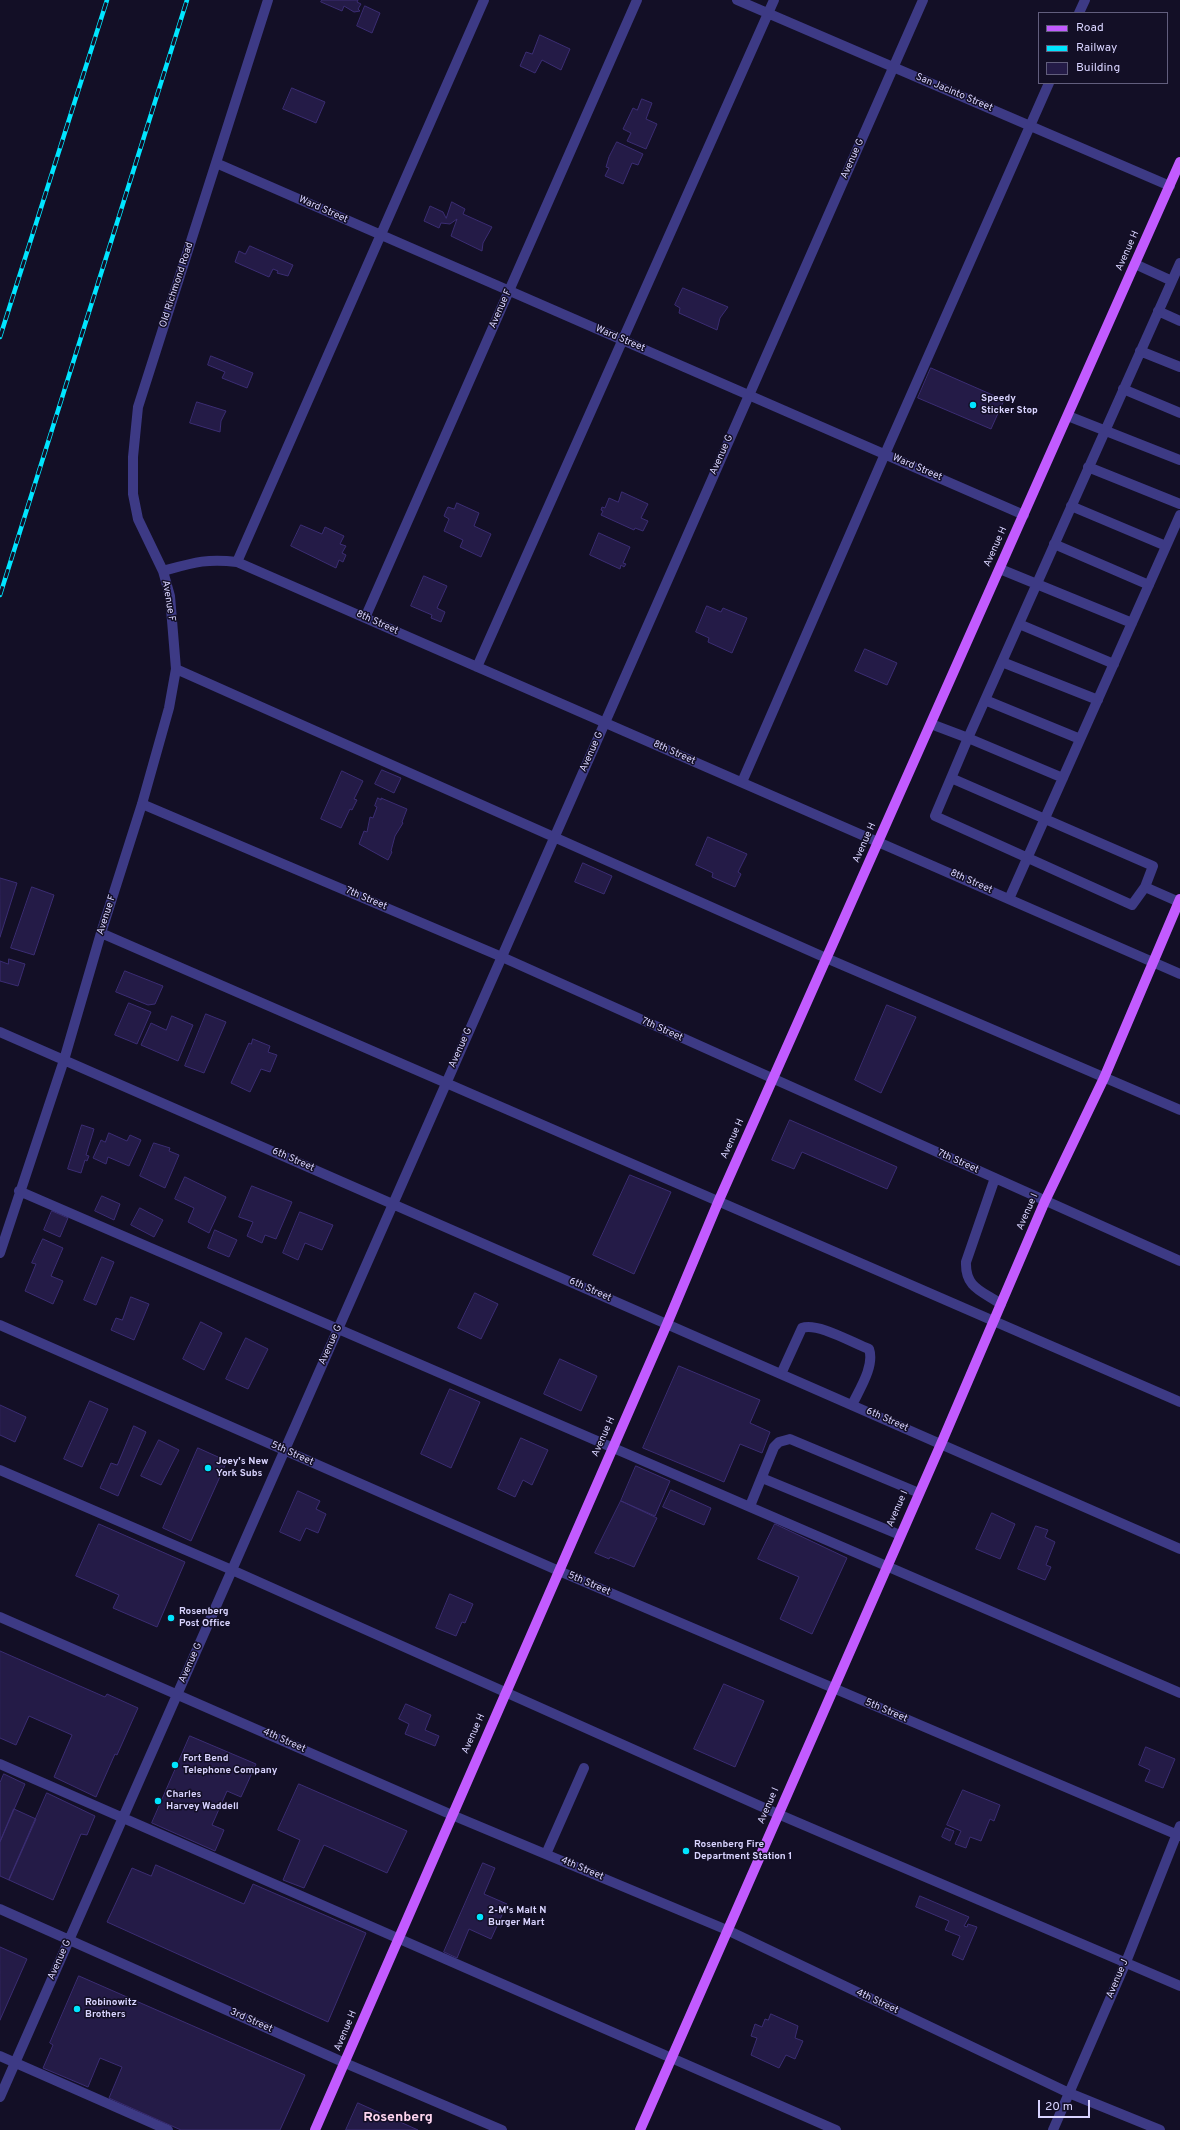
<!DOCTYPE html>
<html>
<head>
<meta charset="utf-8">
<style>
	body { margin:0 }
	#map { position:relative; width:1180px; height:2130px; overflow:hidden; background:#130f26; font-family:Overpass,sans-serif }
	canvas { display:block }
	.legend { position:absolute; left:1038px; top:12px; width:130px; height:72px; box-sizing:border-box; background:#130f26; border:1px solid #625e7d; margin:0; padding:5px 7px; list-style:none; font-size:12px; color:#d9d4ff }
	.legend li { display:flex; align-items:center; gap:8px; height:20px }
	.legend b { width:20px; border:1px solid #625e7d }
	.scale { position:absolute; left:1038px; top:2100px; width:52px; height:18px; box-sizing:border-box; border:2px solid #d9d4ff; border-top:0; padding-left:5px; font-size:12px; line-height:14px; white-space:nowrap; color:#d9d4ff; -webkit-text-stroke:3px #130f26; paint-order:stroke }
</style>
</head>
<body>
<div id="map">
<canvas width="1180" height="2130"></canvas>
<ul class="legend">
<li><b style="height:5px;background:#c25bff"></b>Road</li>
<li><b style="height:5px;background:#00e5ff"></b>Railway</li>
<li><b style="height:11px;background:#241b47"></b>Building</li>
</ul>
<div class="scale">20 m</div>
</div>
<script>
const ctx = document.querySelector('canvas').getContext('2d');
ctx.lineJoin = 'round';
function fillPath(path, color) { ctx.fillStyle = color; ctx.fill(path, 'evenodd'); }
function stroke(path, color, width, dash) { ctx.strokeStyle = color; ctx.lineWidth = width; ctx.lineCap = dash ? 'butt' : 'round'; ctx.setLineDash(dash || []); ctx.stroke(path); }
function write(font, color, halo, rows, align = 'center') {
  ctx.font = font + ' Overpass,sans-serif'; ctx.lineWidth = 3; ctx.setLineDash([]); ctx.textBaseline = 'middle'; ctx.strokeStyle = halo; ctx.fillStyle = color; for (const [text, x, y, turn = 0] of rows) {
    ctx.save(); ctx.translate(x, y); ctx.rotate((+turn || 0) * Math.PI / 180); ctx.textAlign = isNaN(turn) ? turn : align; if (halo) ctx.strokeText(text, 0, 0); ctx.fillText(text, 0, 0); ctx.restore();
  }
}
const building = new Path2D(`
	M322 0H358L357 2 361 4 358 9 360 11 354 12 344 6 342 11 321 2Z
	M365 6 380 13 372 33 357 26Z
	M540 35 570 49 561 70 542 60 535 73 520 66 526 52 532 54Z
	M292 88 325 102 316 123 283 109Z
	M642 99 652 103 646 119 657 124 646 149 627 141 631 133 623 129 633 108 637 110Z
	M617 142 643 154 638 165 632 163 623 184 605 176 609 168 606 167 609 157Z
	M452 202 465 209 463 214 492 227 483 243 482 251 451 236 457 219 450 224 441 223 439 228 424 221 430 206 443 212 446 218Z
	M250 246 293 265 288 276 277 273 278 271 273 269 269 277 235 262 239 251 245 254Z
	M683 288 728 307 720 318 717 330 679 313 680 308 675 305Z
	M211 356 253 373 247 388 222 378 225 372 208 365Z
	M931 368 1004 400 991 429 918 398Z
	M197 402 226 411 221 421 220 432 190 423Z
	M622 492 648 504 641 518 648 521 643 531 635 528 634 530 601 515 603 511 601 510 602 507 605 508 609 498 618 502Z
	M457 503 479 513 474 526 491 534 481 557 460 547 463 540 444 531 449 519 444 516 446 511 448 507 454 509Z
	M301 525 322 534 325 527 344 536 340 544 346 546 342 553 346 555 343 562 339 560 336 568 291 546Z
	M599 533 630 547 623 563 626 564 624 567 621 565 620 569 590 555Z
	M424 576 447 586 437 608 445 612 441 622 431 618 432 615 411 606Z
	M707 606 721 612 723 608 747 618 732 653 708 642 709 638 696 632Z
	M865 649 897 663 887 685 855 671Z
	M382 770 401 778 394 793 375 784Z
	M342 771 363 781 354 799 357 800 352 810 350 809 341 828 321 819Z
	M378 798 381 800V798L407 809 402 822 403 823 395 836 391 851 392 852 388 860 359 844 364 831 367 832 370 817 373 818 377 807 375 806Z
	M708 837 747 854 738 872 741 874 735 887 712 877 713 873 696 865Z
	M583 863 612 876 604 894 575 882Z
	M0 878 17 883 0 937Z
	M32 887 54 895 34 955 11 948Z
	M9 959 25 964 18 986 0 981V961L8 964Z
	M125 971 163 986 155 1004 148 1005 116 992Z
	M129 1003 151 1012 137 1044 115 1035Z
	M887 1005 916 1017 881 1093 855 1080Z
	M206 1014 226 1022 204 1073 185 1066Z
	M172 1016 193 1025 178 1061 141 1045 151 1023 166 1030Z
	M253 1039 270 1046 268 1052 277 1055 270 1072 261 1069 250 1092 231 1083 249 1043 251 1044Z
	M790 1120 897 1167 887 1189 802 1152 794 1169 772 1160Z
	M82 1125 94 1129 86 1155 89 1156 87 1161 85 1160 81 1173 68 1169Z
	M109 1133 127 1141 130 1135 141 1140 129 1166 108 1157 106 1164 93 1158 101 1140 105 1142Z
	M154 1143 170 1148 169 1151 179 1155 165 1188 140 1176Z
	M630 1175 671 1192 634 1274 593 1255Z
	M185 1177 226 1197 209 1233 188 1222 194 1208 175 1199Z
	M252 1186 292 1202 276 1239 265 1235 262 1243 247 1236 253 1222 239 1217Z
	M102 1196 120 1204 114 1220 95 1211Z
	M140 1208 163 1220 154 1237 131 1225Z
	M52 1211 68 1218 60 1237 44 1230Z
	M300 1212 333 1225 322 1250 305 1243 298 1260 283 1253Z
	M215 1230 237 1240 229 1257 208 1248Z
	M43 1239 63 1248 51 1276 63 1281 53 1304 25 1291 36 1264 32 1263Z
	M102 1257 114 1262 96 1305 84 1300Z
	M475 1293 498 1304 481 1339 458 1328Z
	M131 1297 149 1304 134 1340 111 1330 116 1318 122 1320Z
	M201 1322 222 1333 204 1370 183 1359Z
	M246 1338 268 1349 248 1389 226 1379Z
	M560 1359 597 1376 581 1411 544 1394Z
	M679 1366 760 1400 750 1423 770 1432 762 1453 740 1444 724 1482 643 1448Z
	M450 1389 480 1402 451 1468 421 1454Z
	M90 1401 108 1409 82 1467 64 1459Z
	M0 1405 26 1417 15 1442 0 1435Z
	M134 1426 146 1432 118 1496 100 1488 111 1463 117 1465Z
	M521 1438 548 1450 532 1485 523 1480 515 1497 498 1489Z
	M159 1440 179 1450 161 1485 141 1476Z
	M198 1448 227 1461 191 1541 163 1528Z
	M636 1466 670 1481 655 1516 621 1501Z
	M671 1490 711 1508 704 1525 663 1507Z
	M298 1491 320 1501 316 1509 326 1514 318 1533 306 1528 300 1541 280 1532Z
	M621 1501 657 1518 634 1567 610 1557 609 1559 595 1553Z
	M992 1513 1015 1524 1000 1559 976 1549Z
	M99 1524 185 1562 157 1627 113 1608 119 1595 76 1576Z
	M775 1524 847 1558 812 1634 780 1619 799 1577 758 1559Z
	M1036 1526 1048 1530 1045 1537 1055 1542 1046 1565 1051 1567 1045 1580 1018 1569Z
	M450 1594 473 1604 465 1623 462 1622 456 1636 436 1628Z
	M0 1651 105 1697 107 1694 138 1708 117 1755 115 1754 96 1797 54 1777 72 1735 29 1716 16 1745 0 1738Z
	M724 1684 764 1701 735 1767 694 1749Z
	M406 1704 431 1715 425 1730 439 1736 435 1746 405 1734 409 1724 399 1719Z
	M190 1736 256 1764 241 1797 227 1791 212 1825 224 1830 215 1851 152 1823Z
	M1146 1747 1175 1759 1163 1788 1145 1781 1150 1770 1139 1765Z
	M4 1774 25 1784 0 1842V1783Z
	M299 1784 407 1831 387 1873 324 1845 304 1888 283 1880 300 1840 278 1830Z
	M963 1790 1000 1805 994 1821 990 1819 981 1841 970 1837 966 1848 955 1844 961 1831 947 1825Z
	M47 1793 95 1816 87 1835 81 1834 53 1900 9 1880Z
	M14 1809 36 1819 9 1880 0 1876V1842Z
	M946 1828 954 1831 950 1841 942 1837Z
	M483 1863 495 1868 484 1894 507 1904 491 1939 469 1929 457 1958 444 1952Z
	M156 1865 244 1904 253 1884 366 1933 328 2022 107 1922 132 1868 151 1876Z
	M920 1896 969 1917 964 1926 967 1927 968 1924 977 1927 963 1960 952 1955 960 1936 945 1930 949 1921 916 1907Z
	M0 1947 27 1959 0 2020Z
	M79 1976 305 2075 280 2130H181L109 2098 122 2067 100 2058 88 2087 43 2068 53 2045 50 2043Z
	M771 2014 798 2026 795 2038 803 2041 795 2059 786 2055 779 2068 751 2055 757 2038 751 2036 755 2024 762 2027 765 2019 768 2020Z
	M358 2103 418 2130H346Z`);
fillPath(building, '#241b47');
stroke(building, '#3b2d73', 1);
stroke(new Path2D(`
	M737 0 1170 186
	M1079 13 1085 0
	M216 163 1024 515
	M1135 264 1172 281
	M1158 311 1180 321
	M1140 351 1180 367
	M1123 389 1180 413
	M1068 416 1180 460
	M1088 467 1180 504
	M1071 506 1166 546
	M1054 544 1149 585
	M237 562 484 0
	M1000 569 1132 623
	M163 571C192 563 206 558 237 562L1180 974
	M365 618 637 0
	M1019 624 1114 664
	M1002 662 1098 700
	M477 667 774 0
	M176 669 826 958 1180 1110
	M985 700 1080 739
	M931 724 968 738 935 816 1132 905 1145 887
	M951 778 1153 866 1145 887 1179 902
	M1063 778 968 738 1180 263
	M742 782 885 454 1049 83
	M142 804 502 957 1180 1261
	M1009 899 1180 515
	M101 933 1180 1402
	M0 1032 1180 1549
	M995 1178 966 1262C965 1288 982 1291 1001 1304
	M19 1191 1180 1693
	M0 1253 64 1060 101 933 142 804 169 708 176 669 170 596 163 571 138 519 133 494V457L138 407 268 0
	M0 1325 559 1571 1180 1836
	M781 1374 802 1328C817 1322 853 1343 869 1349 875 1366 859 1390 852 1405
	M0 1470 232 1570 778 1814 1180 1986
	M762 1478 900 1535
	M750 1506 774 1447 779 1442 790 1439 919 1493
	M0 1617 452 1815 727 1930 1069 2093 1160 2130
	M0 1764 836 2130
	M546 1854 584 1768
	M0 1909 345 2063 502 2130
	M0 2056 168 2130
	M0 2097 923 0
	M1053 2130 1126 1962 1180 1826`), '#3d3a85', 10);
stroke(new Path2D(`
	M315 2130 667 1324 719 1200 1180 162
	M640 2130 941 1444 1045 1201 1104 1078 1180 899`), '#c25bff', 10);
const rail = new Path2D(`
	M0 337 107 0
	M0 595 187 0`);
stroke(rail, '#00e5ff', 4.5);
stroke(rail, '#130f26', 3, [9]);
for (const [x, y, r, color] of [
	[973,405,4,"#00e5ff"],
	[208,1468,4,"#00e5ff"],
	[171,1618,4,"#00e5ff"],
	[175,1765,4,"#00e5ff"],
	[158,1801,4,"#00e5ff"],
	[686,1851,4,"#00e5ff"],
	[480,1917,4,"#00e5ff"],
	[77,2009,4,"#00e5ff"]
]) { const dot = new Path2D(); dot.arc(x, y, r, 0, 2 * Math.PI); ctx.fillStyle = color; ctx.fill(dot); stroke(dot, '#130f26', 1.5); }
write('10px', '#d9d4ff', '#130f26', [
	["San Jacinto Street",954,93,23],
	["Avenue G",853,159,-66],
	["Ward Street",323,210,24],
	["Avenue H",1128,251,-66],
	["Old Richmond Road",177,285,-72],
	["Avenue F",501,309,-66],
	["Ward Street",620,339,23],
	["Avenue G",722,455,-66],
	["Ward Street",917,468,23],
	["Avenue H",996,547,-66],
	["Avenue F",168,601,81],
	["8th Street",377,623,24],
	["Avenue G",592,752,-66],
	["8th Street",674,753,24],
	["Avenue H",865,843,-66],
	["8th Street",971,882,24],
	["7th Street",366,899,23],
	["Avenue F",107,915,-72],
	["7th Street",662,1030,24],
	["Avenue G",461,1048,-66],
	["Avenue H",733,1139,-66],
	["6th Street",293,1160,24],
	["7th Street",958,1162,24],
	["Avenue I",1028,1212,-66],
	["6th Street",590,1290,24],
	["Avenue G",331,1345,-66],
	["6th Street",887,1420,24],
	["Avenue H",604,1437,-66],
	["5th Street",292,1454,24],
	["Avenue I",898,1509,-66],
	["5th Street",589,1584,23],
	["Avenue G",191,1663,-66],
	["5th Street",886,1711,23],
	["Avenue H",474,1734,-66],
	["4th Street",284,1741,24],
	["Avenue I",769,1806,-66],
	["4th Street",582,1869,23],
	["Avenue G",60,1960,-66],
	["Avenue J",1118,1979,-67],
	["4th Street",877,2002,25],
	["3rd Street",251,2021,24],
	["Avenue H",346,2031,-67]
]);
write('bold 10px', '#d9d4ff', '#130f26', [
	["Speedy",981,399],
	["Sticker Stop",981,411],
	["Joey's New",216,1462],
	["York Subs",216,1474],
	["Rosenberg",179,1612],
	["Post Office",179,1624],
	["Fort Bend",183,1759],
	["Telephone Company",183,1771],
	["Charles",166,1795],
	["Harvey Waddell",166,1807],
	["Rosenberg Fire",694,1845],
	["Department Station 1",694,1857],
	["2-M's Malt N",488,1911],
	["Burger Mart",488,1923],
	["Robinowitz",85,2003],
	["Brothers",85,2015]
], 'left');
write('bold 14px', '#ffd6f0', '#130f26', [
	["Rosenberg",398,2118]
]);
</script>
</body>
</html>
